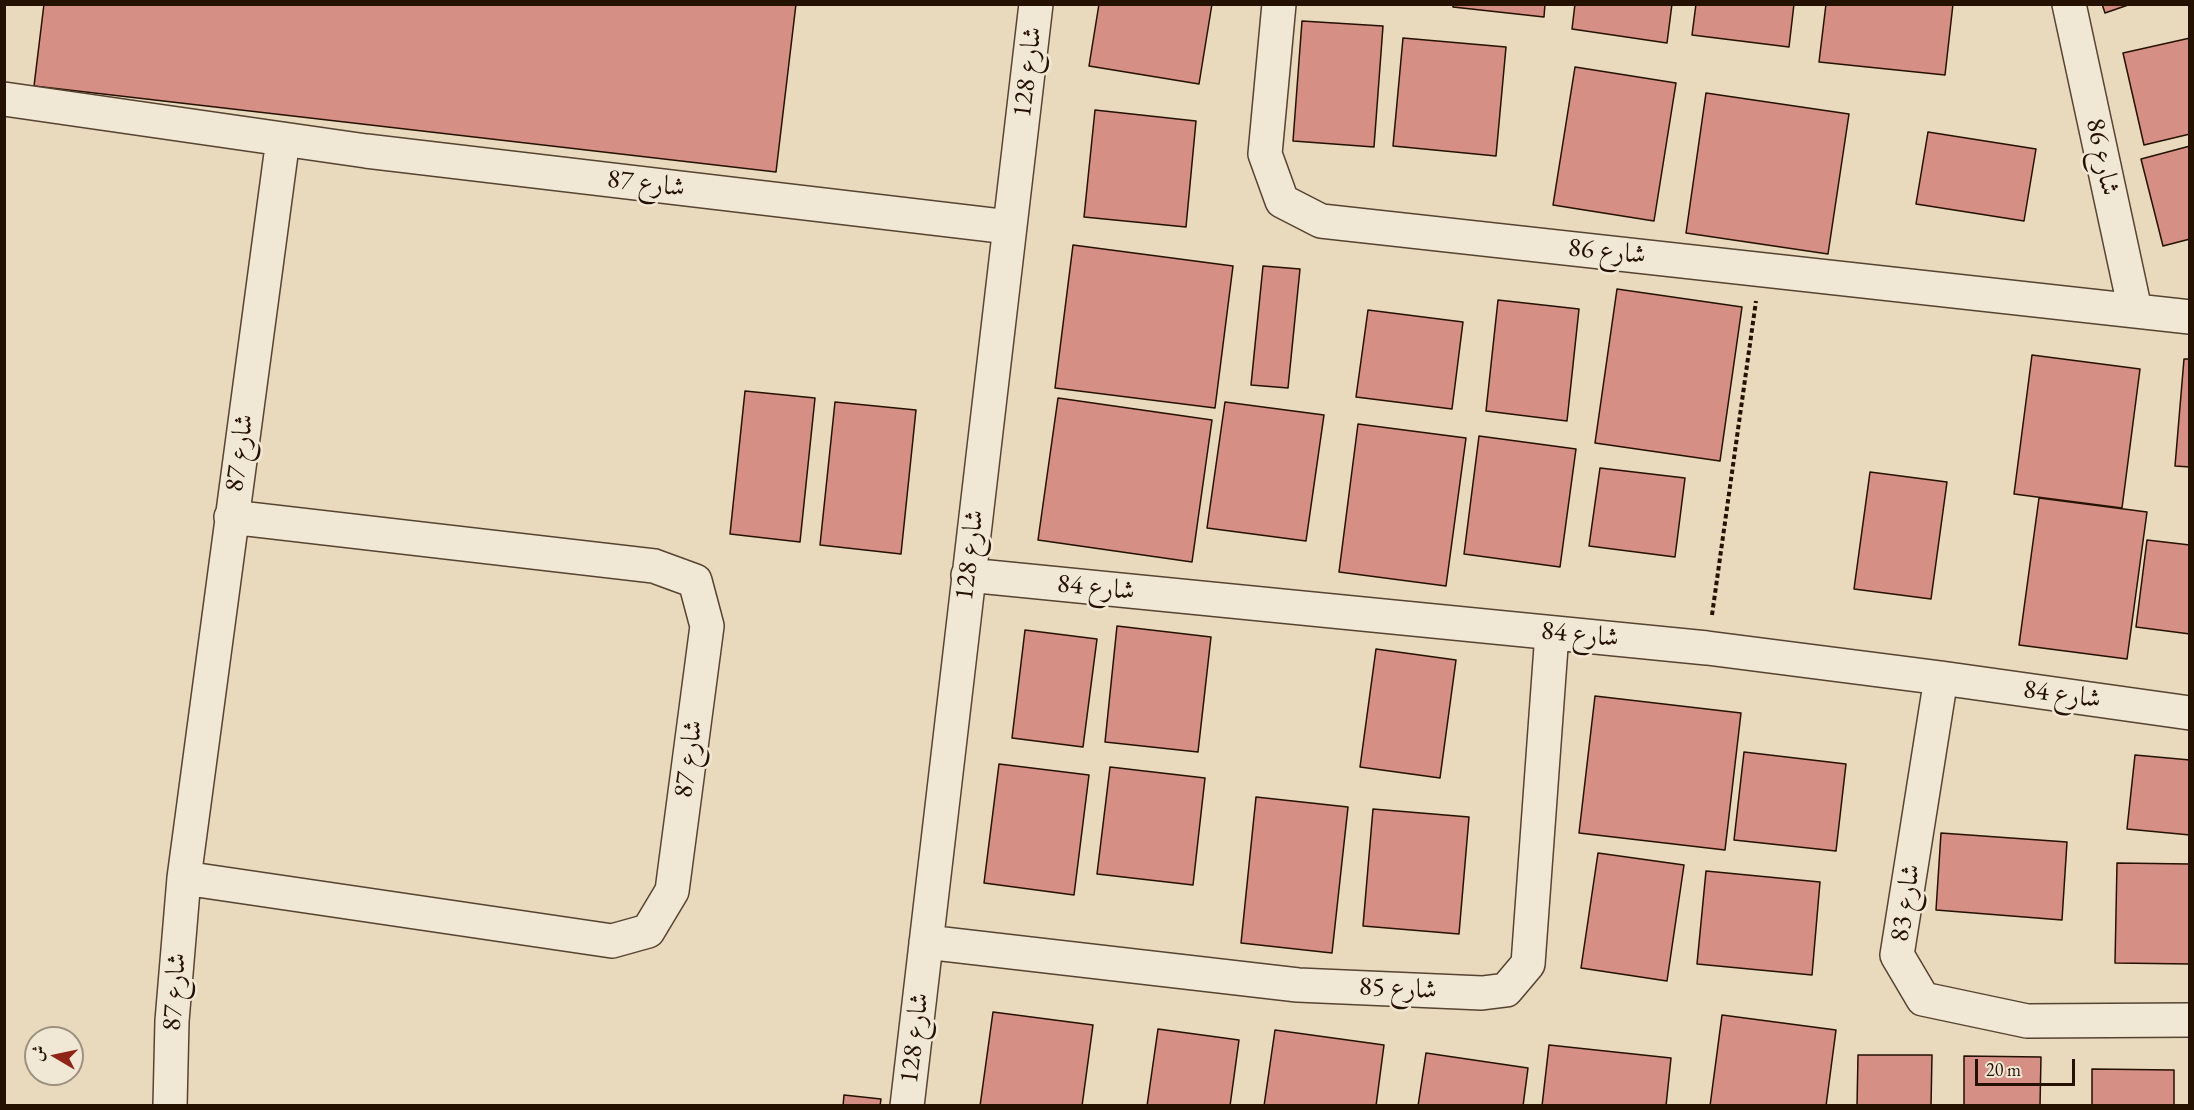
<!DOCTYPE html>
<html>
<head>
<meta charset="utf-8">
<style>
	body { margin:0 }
	#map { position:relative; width:2194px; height:1110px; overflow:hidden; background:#e9dabe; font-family:"EB Garamond",Amiri,serif }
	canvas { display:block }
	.frame { position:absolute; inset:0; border:6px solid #251100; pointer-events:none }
	.north { position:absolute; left:24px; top:1026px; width:60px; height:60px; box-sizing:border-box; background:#f1e7d5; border:2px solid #9f9180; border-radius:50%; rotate:279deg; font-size:16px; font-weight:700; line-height:24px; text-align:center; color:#251100 }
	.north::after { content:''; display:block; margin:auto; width:21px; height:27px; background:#8f2418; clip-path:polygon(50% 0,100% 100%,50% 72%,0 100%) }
	.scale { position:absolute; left:1975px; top:1059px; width:100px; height:27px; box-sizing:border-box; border:3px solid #251100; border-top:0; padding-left:8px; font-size:18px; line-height:21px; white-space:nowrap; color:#251100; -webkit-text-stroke:4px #f1e7d5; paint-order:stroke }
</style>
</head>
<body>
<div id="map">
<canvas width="2194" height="1110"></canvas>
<div class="frame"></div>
<div class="north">ش</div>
<div class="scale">20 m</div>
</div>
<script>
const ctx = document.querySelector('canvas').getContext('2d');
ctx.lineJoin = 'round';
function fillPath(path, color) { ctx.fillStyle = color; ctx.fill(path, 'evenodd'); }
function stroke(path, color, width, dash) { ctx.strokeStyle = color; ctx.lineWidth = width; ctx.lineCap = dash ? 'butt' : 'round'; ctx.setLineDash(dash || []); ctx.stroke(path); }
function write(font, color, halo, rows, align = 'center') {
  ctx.font = font + ' "EB Garamond",Amiri,serif'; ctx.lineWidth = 5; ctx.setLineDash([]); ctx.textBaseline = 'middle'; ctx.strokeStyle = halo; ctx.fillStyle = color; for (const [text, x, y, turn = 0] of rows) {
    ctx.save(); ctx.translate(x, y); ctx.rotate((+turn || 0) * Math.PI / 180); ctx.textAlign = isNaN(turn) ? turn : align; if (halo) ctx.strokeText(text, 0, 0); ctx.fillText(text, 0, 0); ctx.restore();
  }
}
const building = new Path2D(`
	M44 4H796L776 172 34 86Z
	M1099 4H1212L1199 84 1089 66Z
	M1453 4H1545L1544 17 1453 7Z
	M1575 4H1672L1667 43 1572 29Z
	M1696 4H1794L1789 47 1692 35Z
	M1826 4H1953L1945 75 1819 62Z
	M2102 4H2131L2105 13Z
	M1302 21 1383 26 1374 147 1293 141Z
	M1403 38 1506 47 1496 156 1393 146Z
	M2190 38V134L2144 145 2123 53Z
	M1575 67 1676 83 1654 221 1553 205Z
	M1706 93 1849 114 1828 254 1686 233Z
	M1095 110 1196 121 1186 227 1084 217Z
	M1928 132 2036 149 2024 221 1916 204Z
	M2190 146V239L2163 246 2141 159Z
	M1073 245 1233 266 1215 408 1055 388Z
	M1263 266 1300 269 1288 388 1251 385Z
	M1617 289 1742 307 1720 461 1595 443Z
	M1498 300 1579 309 1567 421 1486 411Z
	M1368 310 1463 322 1452 409 1356 397Z
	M2032 355 2140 369 2122 508 2014 494Z
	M2184 359H2190V467L2175 466Z
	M745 391 815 398 800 542 730 534Z
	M1058 398 1212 420 1192 562 1038 540Z
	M835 402 916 410 901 554 820 545Z
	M1225 402 1324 415 1306 541 1207 528Z
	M1358 424 1466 438 1446 586 1339 572Z
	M1479 436 1576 449 1560 567 1464 554Z
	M1600 468 1685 478 1675 557 1589 546Z
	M1870 472 1947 482 1931 599 1854 589Z
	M2039 498 2147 512 2127 659 2019 645Z
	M2147 540 2190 545V634L2136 627Z
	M1117 626 1211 637 1198 752 1105 742Z
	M1025 630 1097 639 1083 747 1012 738Z
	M1376 649 1456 660 1440 778 1360 767Z
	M1595 696 1741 713 1725 850 1579 833Z
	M1744 752 1846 764 1836 851 1734 840Z
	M2135 755 2190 760V835L2127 829Z
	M999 764 1089 775 1074 895 984 883Z
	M1110 767 1205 778 1193 885 1097 874Z
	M1256 797 1348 807 1332 953 1241 943Z
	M1373 809 1469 817 1459 934 1363 926Z
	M1941 833 2067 842 2062 920 1936 910Z
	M1598 853 1684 865 1667 981 1581 968Z
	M2117 863 2190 864V964L2115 963Z
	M1706 871 1820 882 1812 975 1697 964Z
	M993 1012 1093 1025 1082 1106H980Z
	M1722 1015 1836 1030 1826 1106H1710Z
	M1158 1029 1239 1040 1230 1106H1147Z
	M1275 1030 1384 1045 1376 1106H1264Z
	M1549 1045 1671 1058 1666 1106H1542Z
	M1426 1053 1528 1068 1523 1106H1418Z
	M1858 1055H1932L1931 1106H1857Z
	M1964 1056 2041 1057 2040 1106H1964Z
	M2092 1069 2174 1070V1106H2092Z
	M844 1095 881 1099 880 1106H843Z`);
fillPath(building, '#d58f85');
stroke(building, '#251100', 1.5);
const minor = new Path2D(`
	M1279 4 1265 154 1282 201 1321 221 2190 317
	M2069 4 2135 310
	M4 99 366 151 1009 227
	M968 575 1707 648 1941 678 2190 713
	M1941 678 1897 955 1923 999 2027 1021 2190 1020
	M184 878 612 941 648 931 672 891 707 626 695 581 654 566 231 517
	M926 942 1298 985 1482 993 1506 990 1528 964 1552 633
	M170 1106 172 1021 184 878 283 139
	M907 1106 1036 4`);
stroke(minor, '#564330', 36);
stroke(new Path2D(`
	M1712 615 1756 301`), '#251100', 4, [4.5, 3]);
stroke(minor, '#f1e7d5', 33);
write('27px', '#251100', '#f1e7d5', [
	["شارع 128",1028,72,-83],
	["شارع 86",2102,157,78],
	["شارع 87",646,184,7],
	["شارع 86",1607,252,6],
	["شارع 87",240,453,-82],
	["شارع 128",970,555,-83],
	["شارع 84",1096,588,6],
	["شارع 84",1580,635,6],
	["شارع 84",2062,695,8],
	["شارع 87",689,759,-82],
	["شارع 83",1906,903,-81],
	["شارع 85",1398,989,3],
	["شارع 87",175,992,-86],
	["شارع 128",915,1038,-83]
]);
</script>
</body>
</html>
